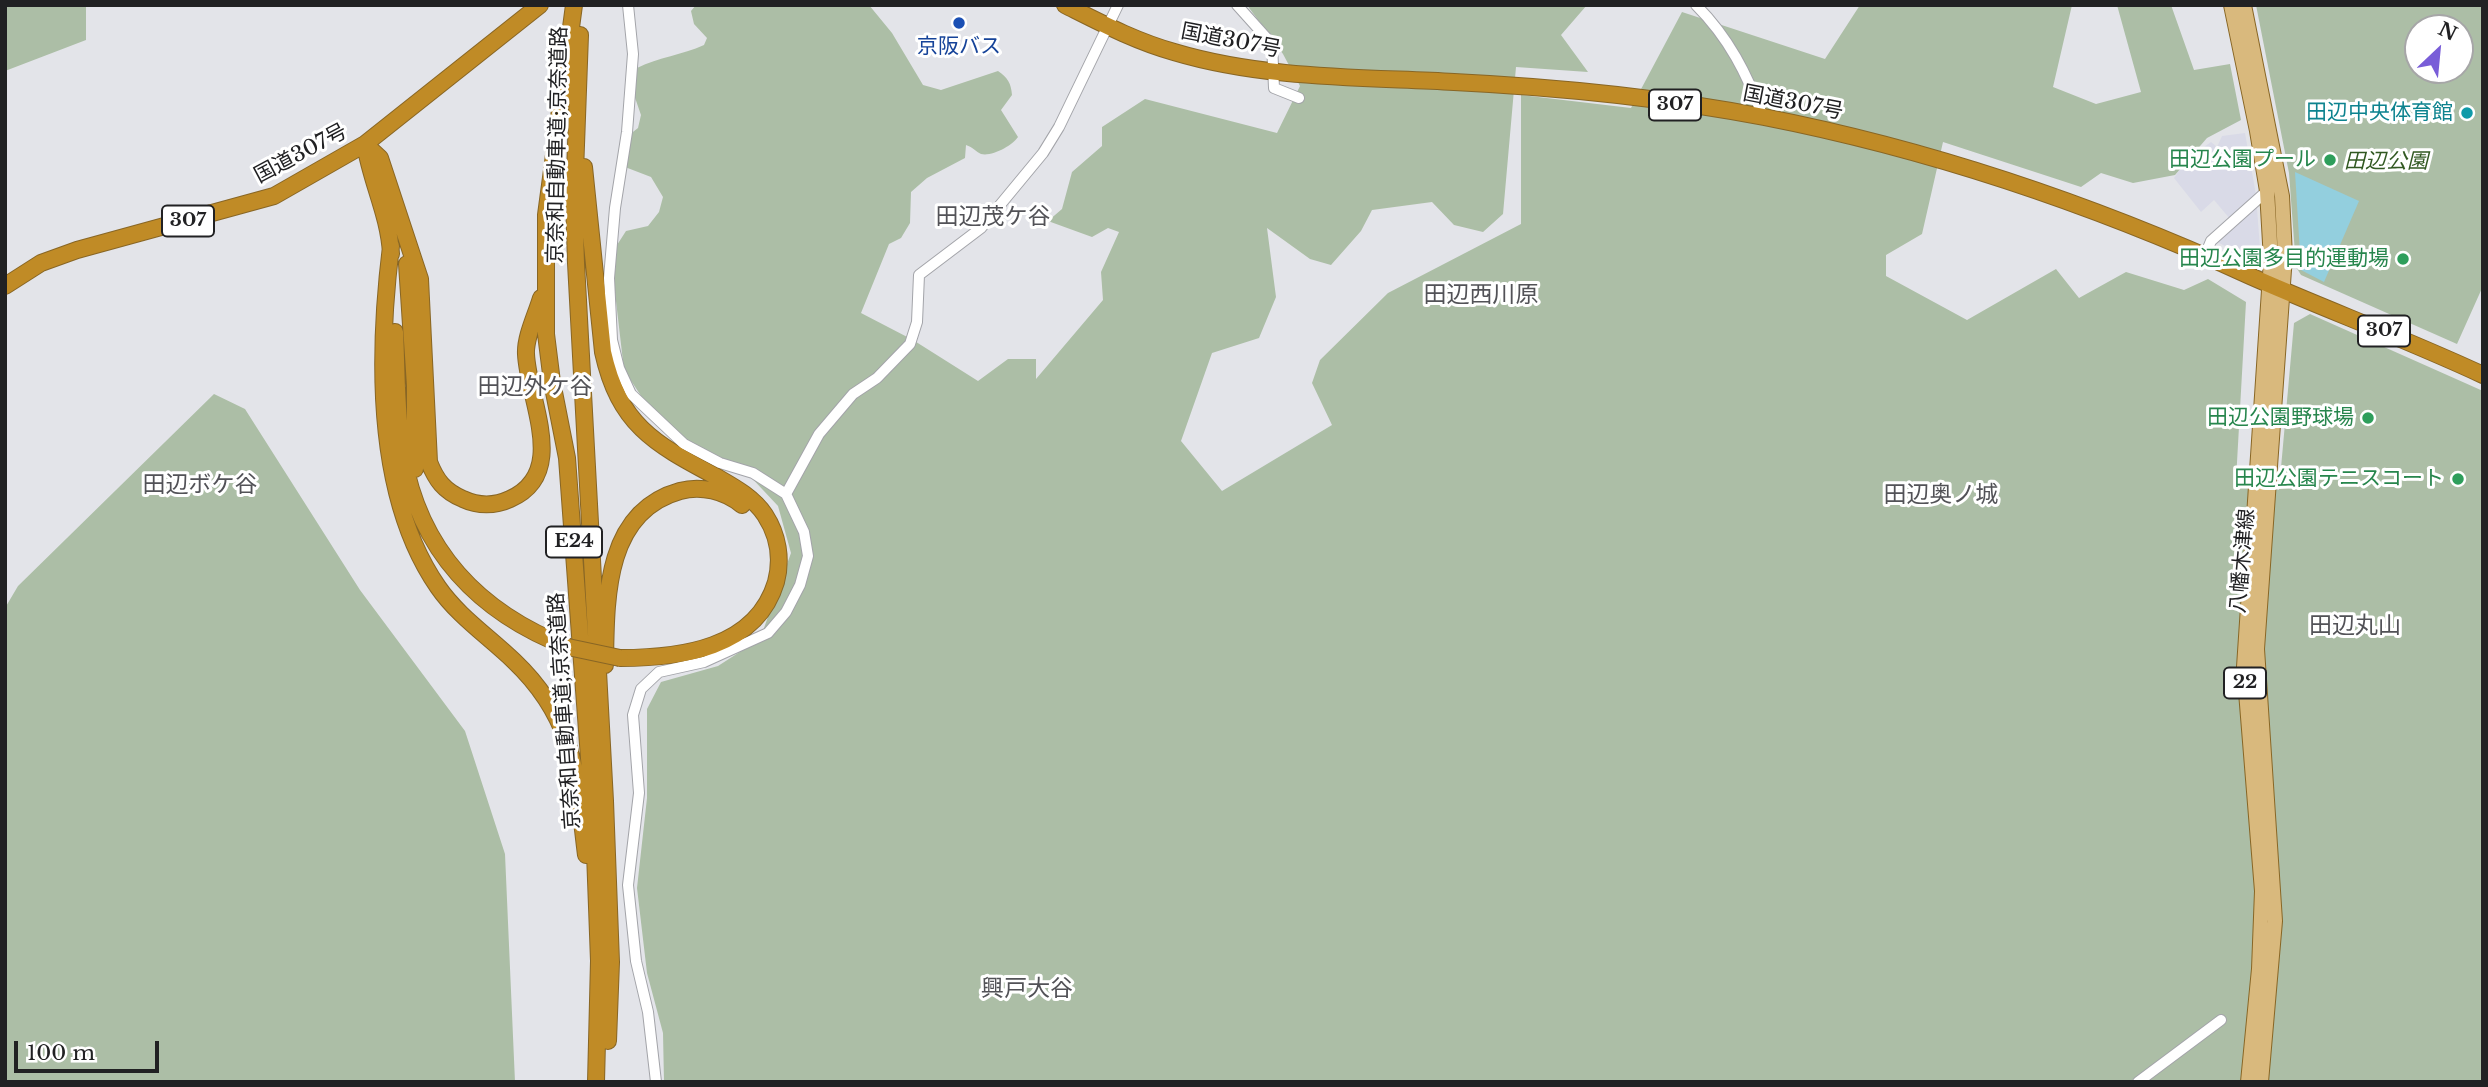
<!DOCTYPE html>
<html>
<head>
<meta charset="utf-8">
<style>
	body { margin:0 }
	#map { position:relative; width:2488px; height:1087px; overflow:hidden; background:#e3e4e9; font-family:"Libre Baskerville",serif }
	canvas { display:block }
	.frame { position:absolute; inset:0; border:7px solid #212123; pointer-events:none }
	.north { position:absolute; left:2404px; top:14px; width:70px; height:70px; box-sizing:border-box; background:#fff; border:2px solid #a6a6a7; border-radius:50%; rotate:26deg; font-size:19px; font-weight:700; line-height:28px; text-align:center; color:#212123 }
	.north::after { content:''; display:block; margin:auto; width:24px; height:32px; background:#795dd8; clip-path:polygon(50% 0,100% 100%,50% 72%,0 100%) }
	.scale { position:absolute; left:14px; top:1041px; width:145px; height:32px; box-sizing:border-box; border:4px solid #212123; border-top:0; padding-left:9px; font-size:21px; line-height:24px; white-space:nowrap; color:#212123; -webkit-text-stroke:5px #fff; paint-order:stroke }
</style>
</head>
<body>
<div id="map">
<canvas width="2488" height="1087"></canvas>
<div class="frame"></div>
<div class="north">N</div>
<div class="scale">100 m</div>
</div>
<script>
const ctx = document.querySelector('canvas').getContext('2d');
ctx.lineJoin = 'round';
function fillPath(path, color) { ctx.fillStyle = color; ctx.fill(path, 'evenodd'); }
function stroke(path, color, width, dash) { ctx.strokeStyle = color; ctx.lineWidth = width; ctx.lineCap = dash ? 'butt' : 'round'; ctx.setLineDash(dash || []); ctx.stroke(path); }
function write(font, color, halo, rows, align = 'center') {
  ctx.font = font + ' "Libre Baskerville","Noto Sans JP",serif'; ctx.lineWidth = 6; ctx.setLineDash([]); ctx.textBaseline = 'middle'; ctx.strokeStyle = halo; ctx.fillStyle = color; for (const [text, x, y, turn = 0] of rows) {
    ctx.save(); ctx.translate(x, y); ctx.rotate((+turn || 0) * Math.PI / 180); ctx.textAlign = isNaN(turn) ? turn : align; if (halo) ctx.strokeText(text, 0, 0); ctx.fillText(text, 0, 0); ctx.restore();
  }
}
fillPath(new Path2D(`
	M2245 133 2256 195 2260 248 2249 258 2217 242 2236 226 2214 200 2201 212 2174 178 2187 159 2211 142 2217 147 2222 136Z`), '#d9dae7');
fillPath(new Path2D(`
	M5 5H86V40L5 71Z
	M696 5H869L892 33 923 85 941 90 998 71C1008 78 1011 83 1012 95L1001 110 1018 137C1013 145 992 157 981 154 976 152 973 147 966 145L965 158 927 178 911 192 910 223 901 238 889 244 861 313 913 340 978 381 1008 359H1036V379L1103 300 1101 272 1119 232 1108 228 1092 237 1048 221 1062 209 1072 172 1102 146V127L1145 99 1277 133 1300 86 1283 54 1247 5H1587L1561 35 1588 72 1516 67 1503 214 1483 232 1454 225 1432 202 1372 210 1361 231 1331 265 1310 259 1267 228 1276 297 1259 338 1212 353 1181 441 1222 491 1332 425 1312 383 1320 360 1388 293 1521 224V95L1631 108 1682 12 1825 59 1860 5H2072L2053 87 2096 104 2141 92 2117 5H2171L2194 70 2230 64 2241 120 2207 138 2175 175 2133 183 2101 173 2081 187 1943 142 1922 234 1886 255V276L1967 320 2056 269 2079 298 2126 272 2184 290 2208 279 2246 302 2236 480 2279 490 2294 323 2310 314 2483 391V1082H2149L2141 1073 2130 1082H664L663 1033 647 973 637 888 647 798V709L661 682 718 666 760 639 791 553 778 506 748 474 673 432 647 405 624 370 614 284 617 245 626 231 648 226 659 212 663 197 651 177 625 167 624 139 638 128 641 115 632 89 637 68C659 57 682 55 704 45L707 38 694 24 691 11Z
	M2256 5H2483V286L2457 344 2301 275 2296 267 2289 173ZM2418 28H2460V70H2418Z
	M214 394 245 409 360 590 465 731 505 854 515 1082H5V608L18 586Z`), '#acbea6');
fillPath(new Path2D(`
	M2295 172 2359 201 2324 282 2301 270Z`), '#93cfde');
const minor = new Path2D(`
	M628 5 633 54 627 132 615 208 609 278 612 340 619 368 631 394 684 444 720 463 753 473 786 494 804 532 808 556 800 585 786 612 768 633 704 662 659 672 641 689 633 715 639 793 628 885 636 961 648 1012 656 1082
	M1237 5 1272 44 1274 88 1299 98
	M1696 5C1729 38 1747 74 1763 117
	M2206 253 2211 241 2267 191
	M786 494 819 434 853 394 877 378 910 344 917 322 919 275 981 228 1043 153 1059 127 1118 5
	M2138 1082 2221 1020`);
const major = new Path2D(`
	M2231 5 2257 131 2267 191 2271 260 2244 667 2262 891 2259 969 2248 1082
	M2244 5 2282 196 2285 256 2257 649 2275 921 2261 1082`);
const highway = new Path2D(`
	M574 5 546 215V334L552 382 567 458 594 826 599 961 596 1082
	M1065 5C1101 23 1135 41 1174 52 1264 79 1361 77 1454 82 1555 87 1665 98 1764 117 1933 150 2094 205 2250 276 2327 310 2406 339 2483 375
	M580 35 574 200 576 263 605 801 611 962 608 1041
	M365 144 380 158 420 279 429 462C436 480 444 491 463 499 478 506 495 506 510 499 569 473 528 401 526 354 525 337 536 315 541 298
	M365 144C371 182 389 215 391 254
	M584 167 603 352C619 424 653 443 715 476 734 487 753 497 765 515 778 535 782 559 776 582 756 649 680 658 620 658
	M391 246C378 352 374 495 438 587 458 616 488 636 514 661 576 720 576 775 586 855
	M407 264 415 386V469
	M5 286 41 263 77 250 274 196 365 144 540 5
	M395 332C397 372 396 415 403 455 419 550 479 613 568 647
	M605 665C606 600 604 512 680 491 701 485 725 491 742 505`);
stroke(minor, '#a3a4a9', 12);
stroke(major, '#886625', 16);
stroke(highway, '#886625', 18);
stroke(minor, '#fff', 10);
stroke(major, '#d9b97d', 14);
stroke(highway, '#c08b26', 16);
const highwayBridge = new Path2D(`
	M568 647 620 658`);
stroke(highwayBridge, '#886625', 18, []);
stroke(highwayBridge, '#c08b26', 16);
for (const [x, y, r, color] of [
	[959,23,7,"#1a4fb4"],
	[2467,113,7,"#0f9aa8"],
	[2330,160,7,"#2e9e5b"],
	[2403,259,7,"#2e9e5b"],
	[2368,418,7,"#2e9e5b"],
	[2458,479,7,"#2e9e5b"]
]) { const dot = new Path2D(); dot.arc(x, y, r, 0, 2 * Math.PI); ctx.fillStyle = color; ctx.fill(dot); stroke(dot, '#fff', 2.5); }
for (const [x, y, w] of [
	[1675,105,52],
	[188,221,52],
	[2384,331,52],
	[574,542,56],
	[2245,683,42]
]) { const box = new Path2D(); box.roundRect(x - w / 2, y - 15.5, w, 31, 5); ctx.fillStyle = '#fff'; ctx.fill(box); stroke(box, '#212123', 2); }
write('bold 19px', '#212123', null, [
	["307",1675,105],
	["307",188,221],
	["307",2384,331],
	["E24",574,542],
	["22",2245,683]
]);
write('21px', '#212123', '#fff', [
	["国道307号",1231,41,11],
	["国道307号",1793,103,11],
	["京奈和自動車道;京奈道路",558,145,-89],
	["国道307号",301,154,-28],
	["八幡木津線",2243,561,-85],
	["京奈和自動車道;京奈道路",565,711,-94]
]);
write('21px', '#164399', '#fff', [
	["京阪バス",959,47]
]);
write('21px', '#0d838f', '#fff', [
	["田辺中央体育館",2453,113]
], 'right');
write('21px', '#27864d', '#fff', [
	["田辺公園プール",2316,160],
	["田辺公園多目的運動場",2389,259],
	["田辺公園野球場",2354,418],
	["田辺公園テニスコート",2444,479]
], 'right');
write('italic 21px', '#325922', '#fff', [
	["田辺公園",2386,162]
]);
write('23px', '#525257', '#fff', [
	["田辺茂ケ谷",993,218],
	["田辺西川原",1481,296],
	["田辺外ケ谷",535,388],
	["田辺ボケ谷",200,486],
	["田辺奥ノ城",1941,496],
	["田辺丸山",2355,627],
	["興戸大谷",1027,990]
]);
</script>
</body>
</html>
